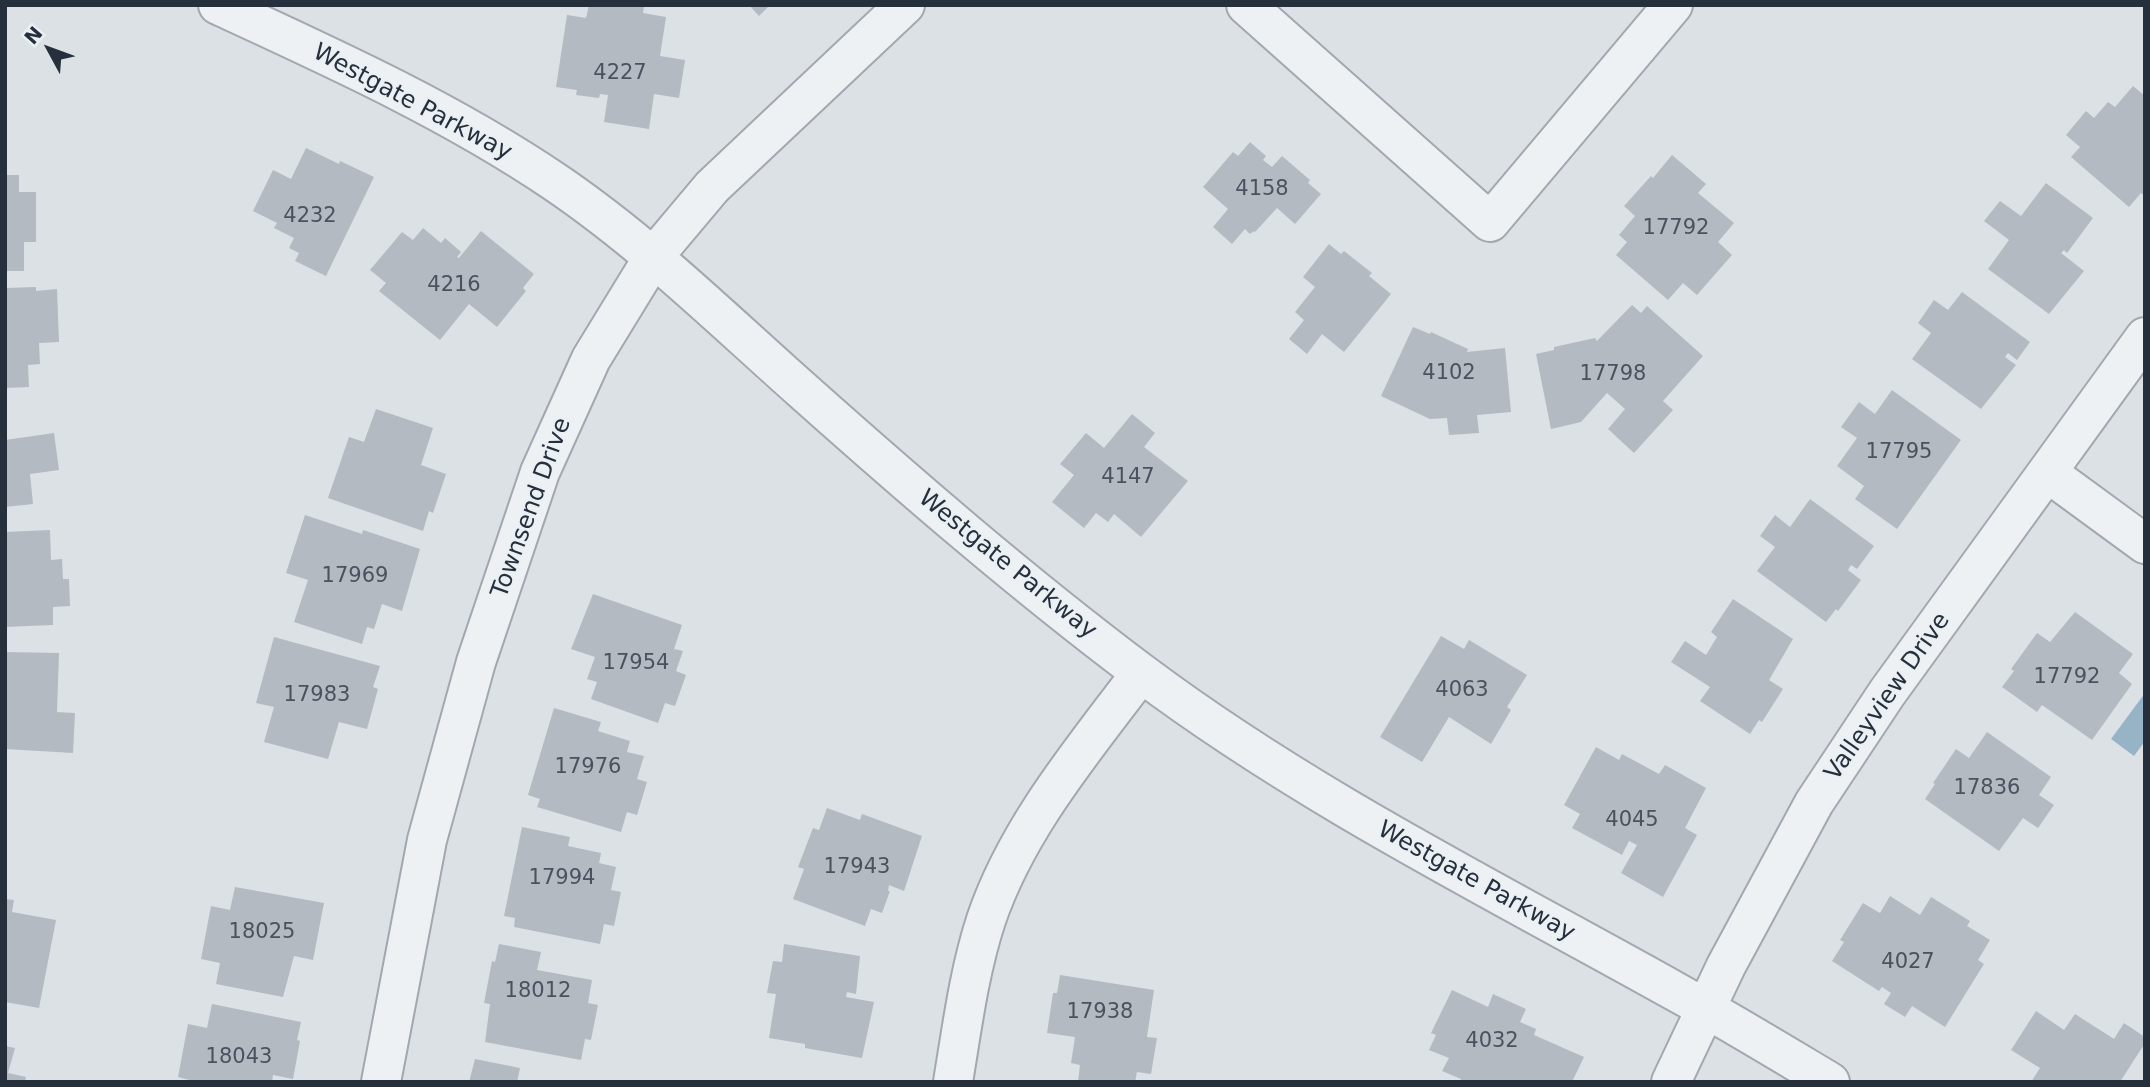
<!DOCTYPE html>
<html>
<head>
<meta charset="utf-8">
<style>
	body { margin:0 }
	#map { position:relative; width:2150px; height:1087px; overflow:hidden; background:#dce1e6; font-family:"DejaVu Sans",sans-serif }
	canvas { display:block }
	.frame { position:absolute; inset:0; border:7px solid #26303c; pointer-events:none }
	.north { position:absolute; left:14px; top:14px; width:70px; height:70px; -webkit-text-stroke:5px #ebf0f4; paint-order:stroke; rotate:311deg; font-size:19px; font-weight:700; line-height:28px; text-align:center; color:#26303c }
	.north::after { content:''; display:block; margin:auto; width:24px; height:32px; background:#26303c; clip-path:polygon(50% 0,100% 100%,50% 72%,0 100%) }
</style>
</head>
<body>
<div id="map">
<canvas width="2150" height="1087"></canvas>
<div class="frame"></div>
<div class="north">N</div>
</div>
<script>
const ctx = document.querySelector('canvas').getContext('2d');
ctx.lineJoin = 'round';
function fillPath(path, color) { ctx.fillStyle = color; ctx.fill(path, 'evenodd'); }
function stroke(path, color, width, dash) { ctx.strokeStyle = color; ctx.lineWidth = width; ctx.lineCap = dash ? 'butt' : 'round'; ctx.setLineDash(dash || []); ctx.stroke(path); }
function write(font, color, halo, rows, align = 'center') {
  ctx.font = font + ' "DejaVu Sans",sans-serif'; ctx.lineWidth = 5; ctx.setLineDash([]); ctx.textBaseline = 'middle'; ctx.strokeStyle = halo; ctx.fillStyle = color; for (const [text, x, y, turn = 0] of rows) {
    ctx.save(); ctx.translate(x, y); ctx.rotate((+turn || 0) * Math.PI / 180); ctx.textAlign = isNaN(turn) ? turn : align; if (halo) ctx.strokeText(text, 0, 0); ctx.fillText(text, 0, 0); ctx.restore();
  }
}
fillPath(new Path2D(`
	M2145 693V741L2134 756 2111 739Z`), '#97b3c6');
fillPath(new Path2D(`
	M589 5 644 7 643 13 666 17 660 56 685 60 679 98 654 94 649 129 604 122 608 95 600 94 599 98 576 95 577 90 556 87 567 15 586 18Z
	M749 5H770L759 16Z
	M2133 86 2145 96V196L2141 193 2129 207 2071 157 2080 147 2066 135 2086 111 2094 118 2108 102 2115 107Z
	M1250 142 1266 156 1263 160 1272 167 1282 156 1310 180 1308 183 1321 194 1295 224 1277 208 1255 232 1254 231 1250 234 1245 229 1232 244 1213 227 1228 209 1203 187 1233 152 1238 156Z
	M306 148 339 164 340 161 374 177 326 276 295 261 299 253 289 248 294 238 274 228 277 223 253 211 273 170 291 179Z
	M1672 155 1706 184 1698 193 1734 223 1718 242 1732 255 1697 295 1683 283 1668 300 1616 255 1627 242 1619 235 1635 216 1624 206 1651 176 1653 178Z
	M5 175H19V192H36V242H24V271H5Z
	M2046 183 2093 218 2067 253 2064 250 2061 253 2084 271 2049 314 1988 269 2009 240 1984 221 2000 201 2021 216Z
	M423 228 441 243 445 238 461 252 457 257 459 258 481 231 534 274 523 288 526 291 497 327 469 304 440 340 379 291 386 283 370 270 402 232 413 240Z
	M1329 244 1341 254 1344 251 1372 273 1369 276 1391 294 1344 352 1322 334 1307 354 1289 339 1304 320 1295 312 1315 287 1303 277Z
	M36 287V291L57 289 59 342 39 343 40 364 28 365 29 387 5 388V288Z
	M1962 292 2030 342 2017 360 2008 353 2005 357 2016 365 1981 409 1912 359 1931 333 1918 323 1934 300 1948 310Z
	M1632 305 1641 313 1647 306 1703 356 1663 401 1673 410 1634 453 1608 429 1625 409 1607 393 1581 422 1551 429 1536 354 1554 350V347L1595 338 1597 341Z
	M1413 327 1430 334 1431 332 1468 349 1467 352 1505 348 1511 412 1477 415 1479 433 1449 435 1447 418 1430 419 1381 396Z
	M1892 390 1961 440 1897 529 1855 499 1864 486 1837 466 1857 438 1841 427 1859 402 1875 414Z
	M376 409 433 428 421 465 446 474 433 513 429 511 423 531 328 498 349 437 364 442Z
	M1132 414 1155 433 1144 447 1188 481 1141 537 1114 514 1108 522 1096 513 1084 528 1052 502 1074 475 1060 464 1086 433 1104 448Z
	M54 433 59 470 30 474 33 504 5 507V440Z
	M1810 499 1874 546 1857 569 1851 565 1848 570 1861 580 1838 611 1836 609 1826 622 1757 571 1775 547 1760 536 1775 515 1790 527Z
	M305 515 362 534 363 530 420 549 402 611 382 604 374 629 367 627 362 644 294 622 308 580 286 573Z
	M50 530 51 560 62 559 63 579H69L70 606 53 607V625L5 627V532Z
	M593 594 682 625 674 649 683 651 676 671 686 675 675 706 665 703 658 723 591 699 597 682 587 679 595 657 571 649Z
	M1733 599 1793 639 1769 680 1783 689 1762 722 1759 720 1750 734 1700 701 1710 687 1671 662 1685 641 1706 655 1717 637 1711 632Z
	M2075 612 2133 654 2119 673 2132 684 2092 740 2042 705 2037 712 2002 687 2014 671 2011 669 2037 633 2050 642Z
	M1441 636 1464 649 1469 640 1527 675 1507 707 1511 710 1491 744 1449 717 1422 762 1380 737Z
	M274 637 380 666 373 687 378 689 367 729 339 722 328 759 264 742 274 707 256 703Z
	M5 652 59 653 57 712 75 713 73 753 5 749Z
	M554 708 601 722 598 731 630 741 627 752 644 756 637 779 647 782 637 815 627 812 621 832 537 807 540 799 528 795Z
	M1987 732 2051 777 2039 795 2054 805 2038 828 2023 818 1999 851 1925 799 1935 784 1933 783 1956 749 1969 758Z
	M1596 747 1619 760 1622 754 1659 774 1665 765 1706 788 1685 828 1697 835 1663 897 1621 873 1637 845 1629 841 1622 855 1572 828 1580 814 1564 805Z
	M827 808 860 820 862 814 922 836 904 891 889 885 888 891H890L882 913 871 909 865 926 793 899 804 869 798 867 813 828 819 830Z
	M522 827 570 837 568 846 601 853 599 863 616 867 611 890 621 892 614 926 604 924 600 944 514 927 515 918 504 916Z
	M235 887 324 903 313 960 294 956 283 997 216 984 220 963 201 959 211 906 230 910Z
	M1890 896 1920 915 1931 897 1970 921 1967 926 1990 940 1978 960 1984 964 1945 1027 1912 1006 1905 1017 1884 1004 1891 993 1882 987 1879 991 1832 961 1844 942 1840 940 1863 903 1880 913Z
	M5 899 14 900 12 912 56 920 39 1008 5 1002Z
	M499 944 541 952 537 970 592 980 588 1003 598 1005 591 1040 585 1039 581 1060 485 1042 490 1004 484 1003 492 961 495 962Z
	M784 944 860 956 856 994 847 992 846 997 874 1002 862 1058 805 1048V1044L769 1038 776 994 767 993 773 961 782 962Z
	M1060 975 1154 990 1147 1037 1157 1038 1151 1074 1137 1072 1135 1082H1078L1080 1065 1071 1063 1075 1037 1047 1033 1053 993H1057Z
	M1452 990 1488 1007 1493 994 1526 1009 1520 1022 1536 1029 1534 1035 1584 1057 1572 1082H1460L1461 1079 1442 1071 1449 1058 1429 1050 1436 1035 1431 1033Z
	M212 1004 301 1022 297 1040 300 1041 293 1079 273 1075 272 1082H197L178 1077 188 1024 207 1028Z
	M2036 1011 2064 1030 2075 1014 2114 1039 2124 1023 2145 1037V1043L2120 1082H2031L2040 1068 2011 1050Z
	M5 1046 15 1048 8 1073 26 1077 25 1082H5Z
	M475 1059 520 1068 517 1082H469Z`), '#b3bac2');
const street = new Path2D(`
	M218 5C333 58 450 111 555 182 645 243 722 319 802 390 912 488 1023 584 1140 672 1308 798 1496 891 1678 993 1729 1021 1780 1052 1830 1082
	M1246 5 1490 222 1673 5
	M2048 473 2145 544
	M381 1082 427 840 476 662 540 472 591 359 654 256 712 187 905 5
	M953 1082C962 1028 969 972 986 920 1017 828 1083 750 1141 673
	M1671 1082 1726 966 1814 803 1887 693 2145 337`);
stroke(street, '#a2a8b0', 42);
stroke(street, '#eef1f4', 38);
write('21px', '#49525e', null, [
	["4227",620,74],
	["4158",1262,190],
	["4232",310,217],
	["17792",1676,229],
	["4216",454,286],
	["4102",1449,374],
	["17798",1613,375],
	["17795",1899,453],
	["4147",1128,478],
	["17969",355,577],
	["17954",636,664],
	["17792",2067,678],
	["4063",1462,691],
	["17983",317,696],
	["17976",588,768],
	["17836",1987,789],
	["4045",1632,821],
	["17943",857,868],
	["17994",562,879],
	["18025",262,933],
	["4027",1908,963],
	["18012",538,992],
	["17938",1100,1013],
	["4032",1492,1042],
	["18043",239,1058]
]);
write('24px', '#26303c', '#ebf0f4', [
	["Westgate Parkway",412,103,28],
	["Townsend Drive",532,508,-70],
	["Westgate Parkway",1007,565,39],
	["Valleyview Drive",1888,697,-55],
	["Westgate Parkway",1476,882,29]
]);
</script>
</body>
</html>
